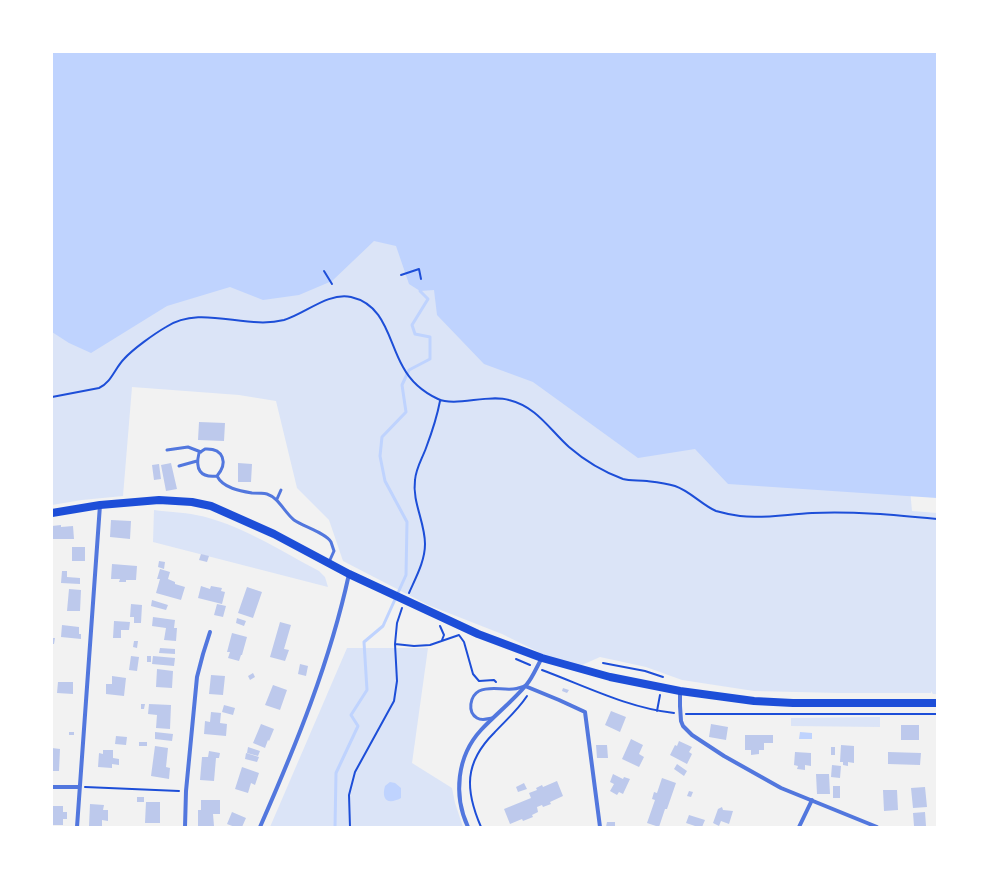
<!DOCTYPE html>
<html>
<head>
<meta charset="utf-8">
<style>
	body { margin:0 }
	#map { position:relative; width:989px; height:879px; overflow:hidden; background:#f2f2f2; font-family:"Playfair Display",serif }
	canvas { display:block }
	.frame { position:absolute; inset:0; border:53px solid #fff; pointer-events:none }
</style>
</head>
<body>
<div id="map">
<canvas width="989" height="879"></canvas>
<div class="frame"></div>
</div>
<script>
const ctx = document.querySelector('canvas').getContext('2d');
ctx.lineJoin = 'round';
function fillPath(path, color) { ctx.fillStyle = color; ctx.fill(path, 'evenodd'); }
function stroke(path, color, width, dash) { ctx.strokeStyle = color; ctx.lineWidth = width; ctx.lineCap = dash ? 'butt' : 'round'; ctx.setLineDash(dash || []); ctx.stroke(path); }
fillPath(new Path2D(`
	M52 52H937L910 489 912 511 937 513V694H933L931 691V693H838L754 691 682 680 646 667 600 657 573 669 502 634 428 605 343 561 329 520 297 488 276 401 239 395 132 387 123 496 82 500 52 505Z
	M154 510C168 512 183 512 196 515 236 522 283 552 319 571L325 577 328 587 153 542Z
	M347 648H428L412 763 452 788 455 803 463 827H270Z
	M880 717V727L791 726V718Z`), '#dbe4f7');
fillPath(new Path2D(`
	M52 52H937V498L728 484 695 449 638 458 533 382 484 364 437 315 434 290 420 291 409 284 396 246 374 241 332 281 299 295 263 300 230 287 167 306 91 353 69 343 52 332Z
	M800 732 812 733V739H799Z
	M390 782 395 783 401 788V798C388 805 381 800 385 786Z`), '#bfd3fe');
stroke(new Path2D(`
	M335 827 336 773 358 726 351 715 367 690 364 642 383 626 406 575 407 522 385 481 380 456 382 437 406 412 402 385 409 370 430 359V337L415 334 412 325 428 299 420 291`), '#bfd3fe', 3);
fillPath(new Path2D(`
	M199 422 225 423 224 441 198 440Z
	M171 463 177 489 166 491 161 465Z
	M238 463 252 464 251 482H238Z
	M159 464 161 479 154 480 152 465Z
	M111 520 131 521 130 539 110 537Z
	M61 525V527L73 526 74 539H52V526Z
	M72 547H85V561H72Z
	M201 554 209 556 207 562 199 560Z
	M159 561 165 562 164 569 158 567Z
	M112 564 137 566 136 580H126V582H119L120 579H111Z
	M160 569 170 572 168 579 175 582V584L185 587 181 600 156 593 160 579H157Z
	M62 571H67V577L80 578V584L61 583Z
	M201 586 210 589 211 586 222 588 221 591 225 592 222 604 198 598Z
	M247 587 262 592 253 618 238 613Z
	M69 589 81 590 80 611H67Z
	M152 600 168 605 166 610 151 606Z
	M131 604 142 605 141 623H134V617H130Z
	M217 604 226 606 223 617 214 615Z
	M153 617 175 620 174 628H177L176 641 164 640 166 628 152 626Z
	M237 618 246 621 244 626 236 623Z
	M114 621 130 622 129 630H121V638H113Z
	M280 622 291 625 284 649 289 650 285 661 270 657Z
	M62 625 79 627V634H81V639L61 637Z
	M232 633 247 637 242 655H241L239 661 228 658 230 652H227Z
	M52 638H55L54 644H52Z
	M134 641H138L137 648 133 647Z
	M160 648 175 649V654L159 653Z
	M131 656 139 657 137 671 129 670Z
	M147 656H151V662H147Z
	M153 656 175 658 174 666 152 664Z
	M300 664 308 666 306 676 298 674Z
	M157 669 173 671 172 688 156 687Z
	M253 673 255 677 250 680 248 676Z
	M211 675 225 676 223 695 209 694Z
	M112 676 126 678 124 696 106 694V684H112Z
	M58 682H73V694L57 693Z
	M273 685 287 690 280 710 265 705Z
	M563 688 569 690 567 693 562 691Z
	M141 704H145L144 709H141Z
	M149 704 171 705 170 729 156 728 157 715 148 714Z
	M224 705 235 708 233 715 222 712Z
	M611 711 626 717 620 732 605 725Z
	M211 712 221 713 220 723 227 724 226 736 204 734 205 721 210 722Z
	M261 724 274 729 269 741 268 740 265 748 253 743Z
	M711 724 728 727 726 740 709 737Z
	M901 725H919V740H901Z
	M69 732H74V735H69Z
	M155 732 173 734 172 741 155 739Z
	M745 735H773V743H764V750H759V754L751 755V750H745Z
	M116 736 127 737 126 745 115 744Z
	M631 739 643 745 639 754 644 757 639 767 622 759Z
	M679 741 692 747 689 752 692 754 687 764 670 755 675 745 677 746Z
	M139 742H147V746H139Z
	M596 745H607L608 758H597Z
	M841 745 854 746V763L848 762V766L843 765V762H840Z
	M155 746 168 748 166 767 170 768 169 779 151 776Z
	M248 747 260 751 258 756 247 753Z
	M831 747H835V755H831Z
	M52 748 60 749 59 771H52Z
	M103 750H113V758L119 759V765L112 764V768L98 767 99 753 103 754Z
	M209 751 220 753 219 758H216L214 781 200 780 202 757H208Z
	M795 752 811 753V766L805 765V770L797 769 798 766 794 765Z
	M888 752 921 753 920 765 888 764Z
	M246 753 259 757 257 762 245 759Z
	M677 764 687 771 684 776 674 769Z
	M832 765 841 766 840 778 831 777Z
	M242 767 259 773 255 785 251 783 248 793 235 789Z
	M613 774 623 779 624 777 630 779 623 794 619 792 617 795 610 791 614 784 610 782Z
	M816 774H829L830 794H817Z
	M662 778 676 783 667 809H665L659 827 647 823 655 800 652 799 654 792 657 793Z
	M557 781 563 796 550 802 551 804 543 807 542 805 537 807 538 812 532 815 533 817 523 821 522 819 510 824 504 809 531 798 529 793 537 790 536 788 542 785 543 787Z
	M524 783 527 789 518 792 516 787Z
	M833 786H840V798H833Z
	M925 787 927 807 913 808 911 788Z
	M883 790H897L898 810 884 811Z
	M689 791 693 792 691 797 687 796Z
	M137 797H144V802H137Z
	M201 800H220V814H213L214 826H198V810H201Z
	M146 802H160V823H145Z
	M90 804 104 805 103 810H108V821L102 820V826H89Z
	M52 806H63V812H67V819H63V825H52Z
	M722 807 723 810 733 811 729 824 721 821 719 826 713 823 718 809Z
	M232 812 246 818 242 827H235L227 824Z
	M925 812 926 826H914L913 813Z
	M689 815 705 820 702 827H698L686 823Z
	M607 822H615V827H606Z`), '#bdc9ec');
stroke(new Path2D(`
	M324 271 332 284
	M401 275 419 269 421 279
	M52 397 99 388C111 383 115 368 124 359 133 349 154 334 166 327 201 304 245 330 284 320 305 314 328 292 351 297 386 305 388 341 403 367 411 382 423 392 438 399 455 407 488 394 509 400 537 407 549 429 569 447 584 460 604 472 623 479 630 481 639 480 647 481 656 482 666 483 675 486 690 491 702 505 716 511 723 513 733 515 740 516 763 519 788 514 812 513 853 511 896 515 937 519
	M409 593C416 577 425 561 425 544 425 522 412 502 415 480 416 468 422 459 426 448 432 432 437 417 440 401
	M440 626 444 635 442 640
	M395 644 414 646 430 645 459 635 464 642 473 674 479 681 494 680 496 682
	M516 659 530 665
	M603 663 645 671 663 677
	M542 670C585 686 628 708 674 713
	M657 711 660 695
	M686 714H937
	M85 787 179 791
	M350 827 349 795 355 772 394 701 397 681 395 644 397 623 402 608
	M481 827C465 790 464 763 494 733 505 721 518 710 527 696`), '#1d4ed8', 2);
stroke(new Path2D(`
	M205 449C224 448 228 463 217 476 200 478 195 469 199 453Z
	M167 450 188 447 201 452
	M179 466 197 461
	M217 476C223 488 240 491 252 493 257 493 263 493 267 494 279 498 284 512 294 520 302 526 326 533 331 542 332 545 333 548 334 551L329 562
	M277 499 281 490
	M492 718C487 719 482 721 477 718 467 712 470 696 479 691 490 686 501 690 513 689 517 689 521 687 525 686`), '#5277de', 3);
stroke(new Path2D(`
	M525 686 559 700 585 712 600 827
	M680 691V706L681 721 683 726 692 735 724 756 781 788 877 827
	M52 787H79
	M77 827 100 505
	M185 827 186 791 197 677 203 654 210 632
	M260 827C296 745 330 662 349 574
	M468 827C453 795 457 756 481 730 496 714 513 701 527 684 533 677 537 666 542 658
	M799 827 812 800`), '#5277de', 4);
stroke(new Path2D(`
	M52 513 100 505 159 500 192 502 211 506 274 534 349 574 478 634 542 658 610 677 680 691 754 701 793 703H937`), '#1d4ed8', 8);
</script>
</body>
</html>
